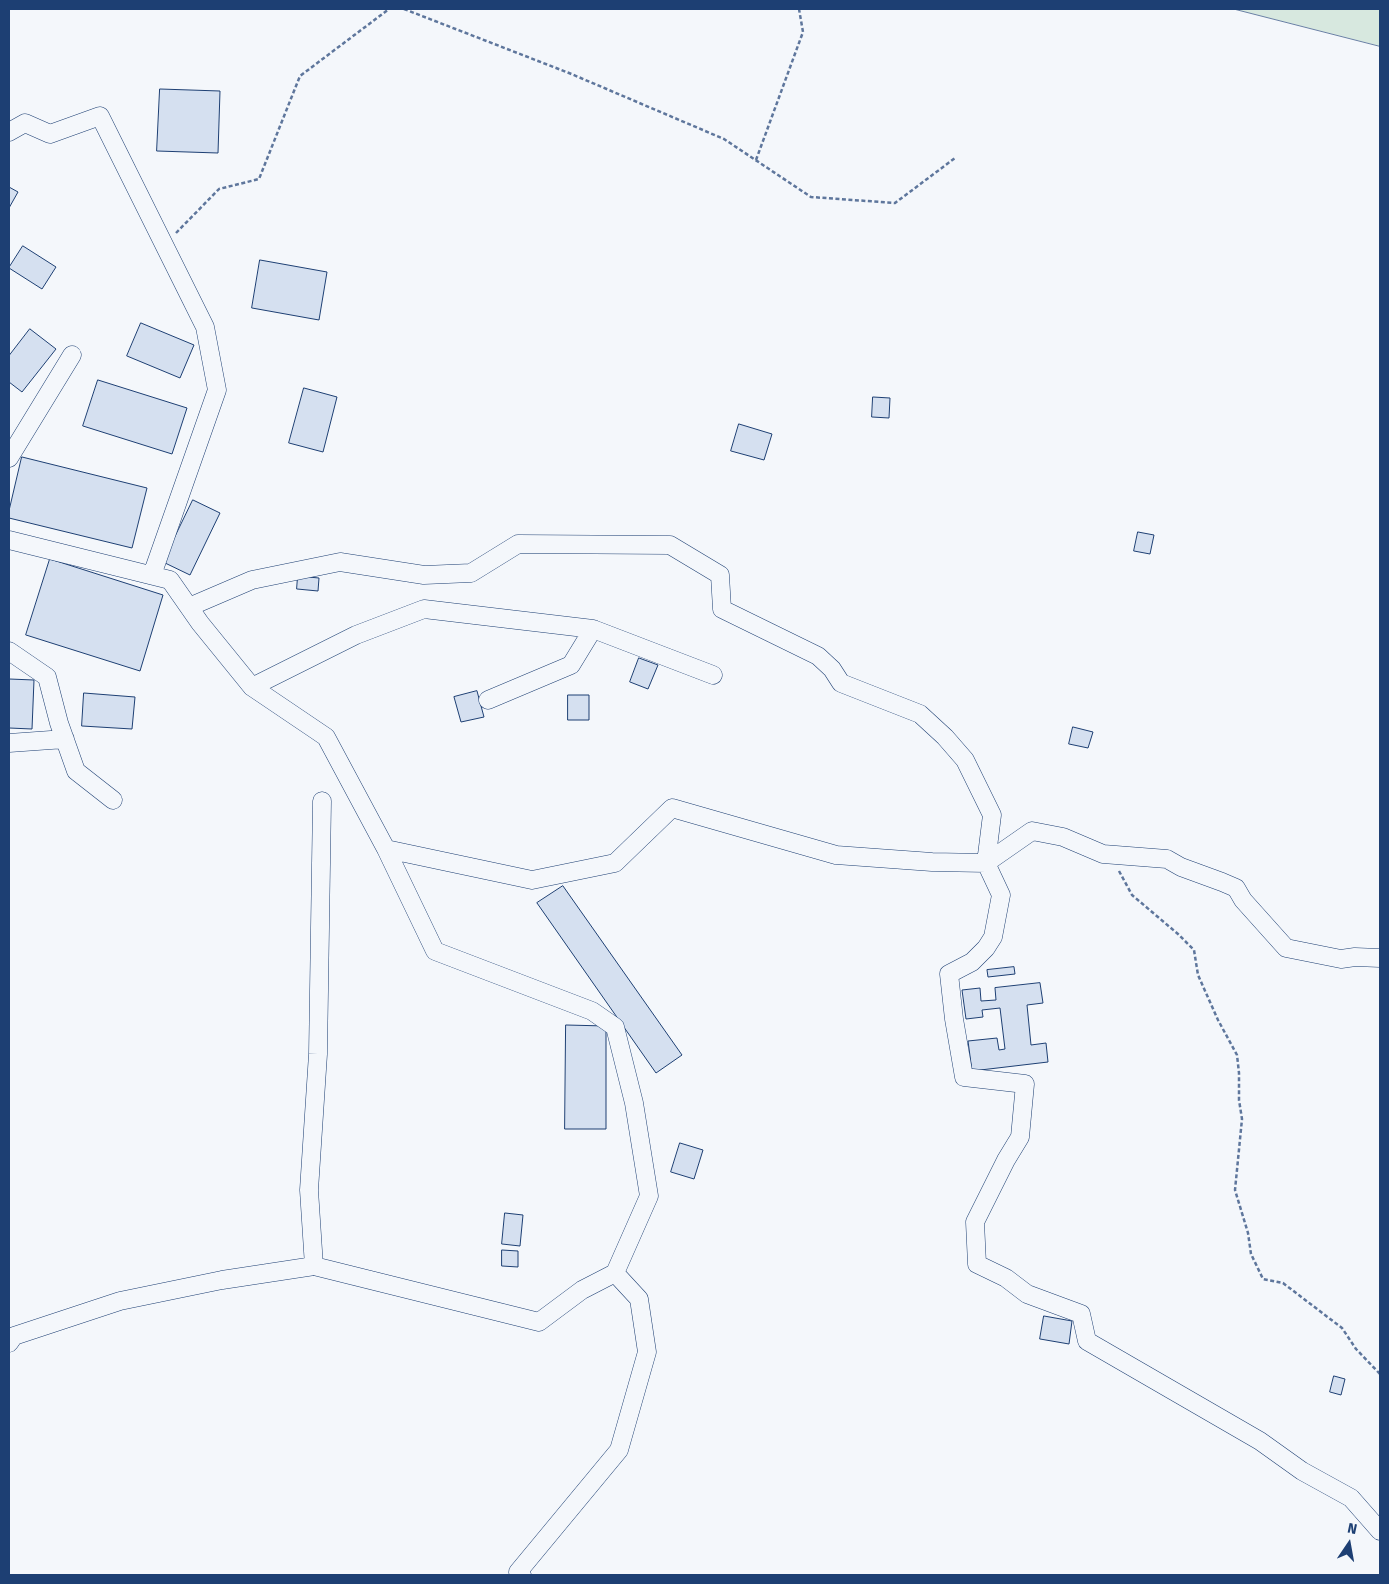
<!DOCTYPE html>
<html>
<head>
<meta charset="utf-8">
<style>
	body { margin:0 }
	#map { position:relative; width:1389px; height:1584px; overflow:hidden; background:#f4f7fb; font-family:"Fira Sans",sans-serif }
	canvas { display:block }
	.frame { position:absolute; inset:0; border:10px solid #1d3f73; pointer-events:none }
	.north { position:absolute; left:1324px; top:1519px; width:50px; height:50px; -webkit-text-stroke:4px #f4f7fb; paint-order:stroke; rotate:12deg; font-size:14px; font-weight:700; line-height:20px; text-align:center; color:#1d3f73 }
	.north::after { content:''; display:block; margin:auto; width:18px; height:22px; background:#1d3f73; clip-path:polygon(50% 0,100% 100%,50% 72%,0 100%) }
</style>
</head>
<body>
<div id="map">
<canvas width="1389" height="1584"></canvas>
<div class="frame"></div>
<div class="north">N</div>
</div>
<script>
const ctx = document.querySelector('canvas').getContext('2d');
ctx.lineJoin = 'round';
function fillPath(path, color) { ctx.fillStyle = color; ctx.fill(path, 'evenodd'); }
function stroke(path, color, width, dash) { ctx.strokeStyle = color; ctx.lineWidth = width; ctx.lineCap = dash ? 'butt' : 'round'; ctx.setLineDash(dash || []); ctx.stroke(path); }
const green = new Path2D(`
	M1234 9H1380V46Z`);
fillPath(green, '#d7e8df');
stroke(green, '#687fa3', 1);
const building = new Path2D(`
	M160 89 220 91 218 153 157 151Z
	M9 187 18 192 9 208Z
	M23 246 56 267 42 289 9 268Z
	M260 260 327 272 319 320 252 308Z
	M141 323 194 345 180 378 127 356Z
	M30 329 56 349 22 392 9 382V356Z
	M98 380 187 408 172 454 83 426Z
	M304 388 337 397 323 452 289 443Z
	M873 397 890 398 889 418 872 417Z
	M739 424 772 434 764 460 731 451Z
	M22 457 147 488 132 548 9 518V511Z
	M193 500 220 513 190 575 163 562Z
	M1138 532 1154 535 1150 554 1134 551Z
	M50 559 163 595 140 671 26 635Z
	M298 576 319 578 318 591 297 589Z
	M639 658 658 665 648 689 630 682Z
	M9 679 34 680 32 729 9 728Z
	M477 691 484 717 461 722 454 697Z
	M84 693 135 697 132 729 82 726Z
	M568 695H589V720H568Z
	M1073 727 1093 732 1088 748 1069 744Z
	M563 886 682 1055 656 1073 537 903Z
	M1014 967 1015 974 988 977 987 970Z
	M1040 983 1043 1003 1027 1005 1031 1045 1046 1043 1048 1062 972 1071 968 1041 997 1038 999 1050 1005 1049 1000 1008 982 1010 983 1017 966 1019 962 990 980 988 981 1001 996 1000 995 988Z
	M566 1025 606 1026V1129H565Z
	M680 1143 703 1150 694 1179 671 1172Z
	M505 1213 523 1215 520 1246 502 1244Z
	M502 1250 518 1251V1267L502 1266Z
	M1044 1316 1072 1321 1069 1344 1040 1339Z
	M1334 1376 1345 1379 1341 1395 1330 1392Z`);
fillPath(building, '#d5e0f0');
stroke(building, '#1d3f73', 1);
const minor = new Path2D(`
	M9 132 25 123 50 134 100 116 205 327 217 390 152 575
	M9 458 72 355
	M9 540 170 580 200 623 252 687 326 737 386 849 435 951 592 1011 615 1027 634 1103 649 1196 615 1273 582 1290 539 1322 314 1266 222 1280 120 1301 14 1336 9 1343
	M189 607 252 580 340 562 424 575 471 573 518 544 670 545 720 575 722 609 818 656 832 669 841 683 920 714 945 737 965 760 992 815 986 863
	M593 629 713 675
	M9 651 47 677 59 723 76 771 113 800
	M252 687 356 635 424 609 593 629 571 665 488 700
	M9 743 65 739
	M386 849 532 880 615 863 672 808 836 855 932 862 986 863 1001 895 993 937 986 948 972 962 949 974 954 1019 964 1077 1025 1084 1020 1137 1006 1160 975 1222 977 1264 1006 1278 1027 1294 1081 1314 1087 1341 1260 1441 1302 1471 1351 1498 1380 1531
	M986 863 1032 831 1063 837 1103 854 1167 859 1181 867 1222 882 1236 888 1243 900 1286 948 1341 959 1355 957 1380 958
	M314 1266 309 1190 318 1054 322 801
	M522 1575 518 1572 619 1450 647 1352 639 1299 615 1273`);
stroke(minor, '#1d3f73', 19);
stroke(new Path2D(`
	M404 9 569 73 724 139 811 197 895 203 955 158
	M756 160 803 32 799 9
	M176 233 219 189 259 179 300 76 389 9
	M1119 871 1132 895 1178 934 1194 950 1198 975 1218 1020 1237 1055 1239 1073V1100L1242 1119 1235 1190 1248 1233 1251 1254 1263 1279 1283 1283 1342 1328 1356 1349 1380 1374`), '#5e769c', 2.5, [4, 2.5]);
stroke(minor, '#f4f7fb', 18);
</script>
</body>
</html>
